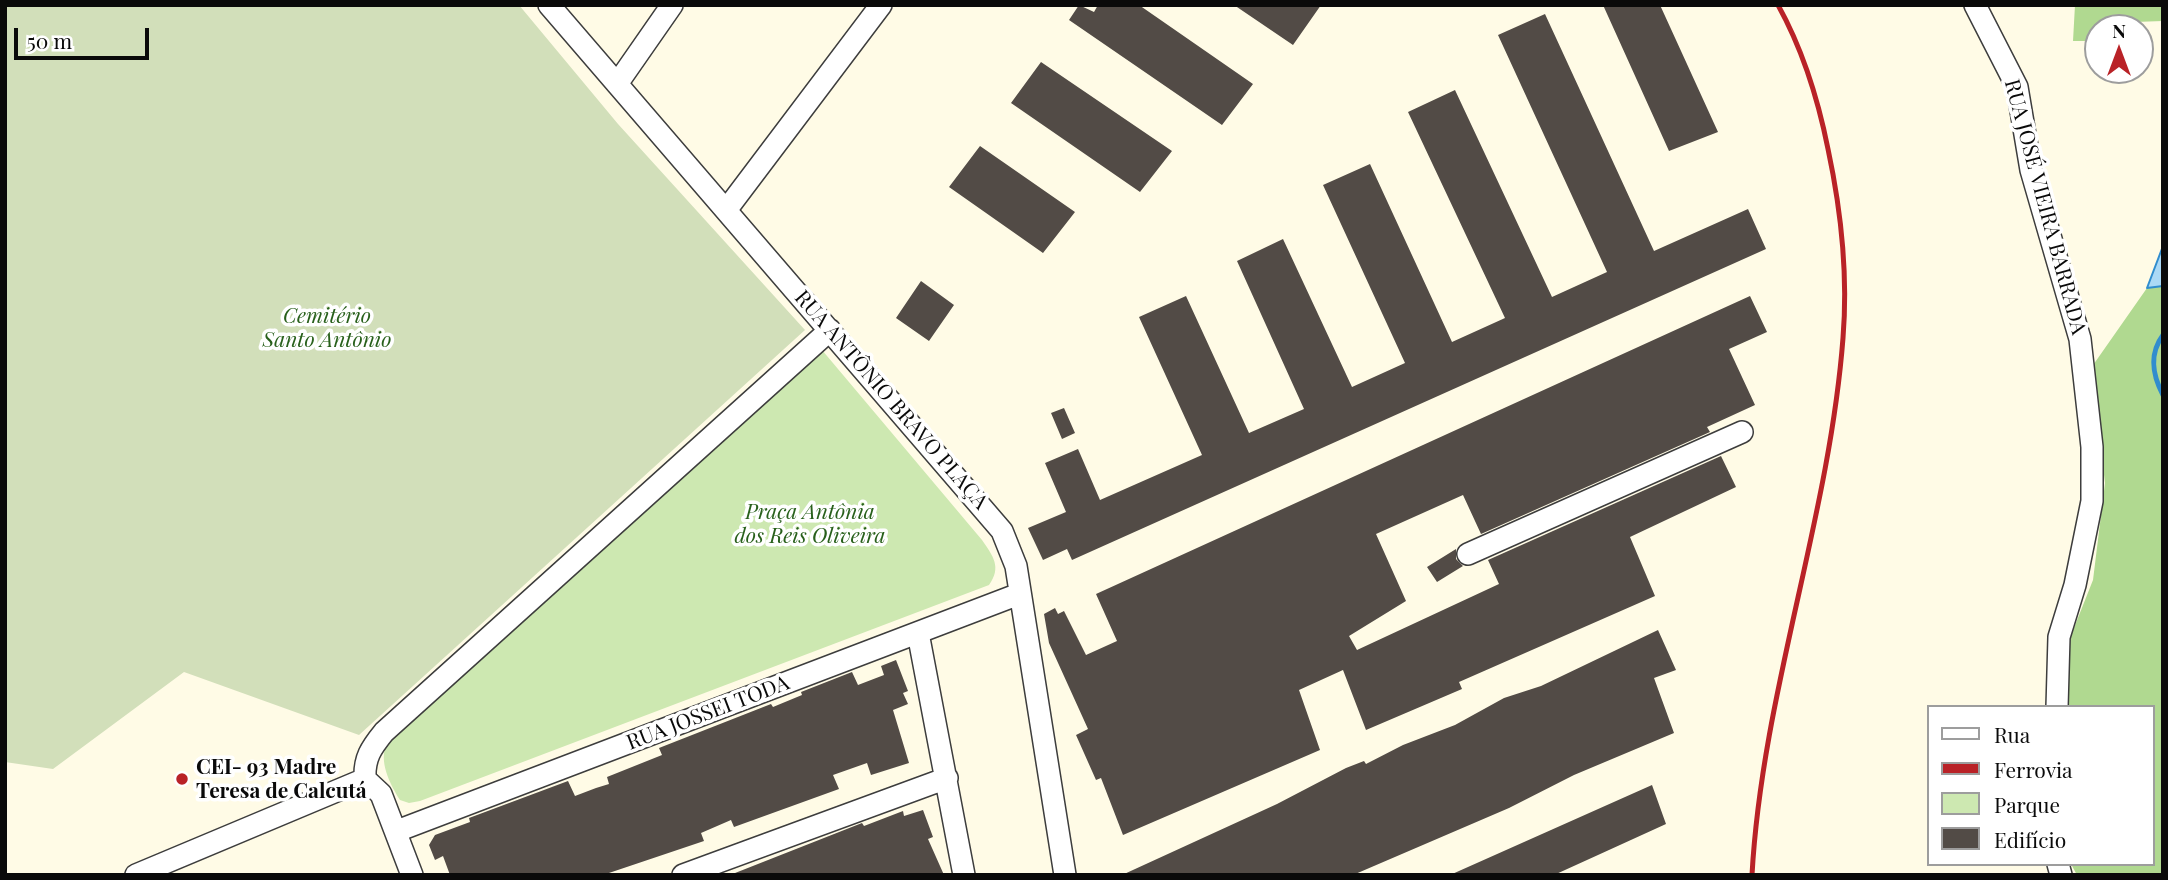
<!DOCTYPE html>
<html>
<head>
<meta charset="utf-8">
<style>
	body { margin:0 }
	#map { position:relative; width:2168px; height:880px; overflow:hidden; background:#fffbe6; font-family:"Playfair Display",serif }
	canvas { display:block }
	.frame { position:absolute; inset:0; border:7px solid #0a0a0a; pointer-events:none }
	.legend { position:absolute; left:1927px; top:705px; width:228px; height:161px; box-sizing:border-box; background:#fff; border:2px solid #9d9d9d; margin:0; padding:9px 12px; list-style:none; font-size:21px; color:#0a0a0a }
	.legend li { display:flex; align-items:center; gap:14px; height:35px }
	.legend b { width:35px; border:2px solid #9d9d9d }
	.north { position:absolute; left:2084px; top:14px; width:70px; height:70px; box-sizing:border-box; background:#fff; border:2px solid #9d9d9d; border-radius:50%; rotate:0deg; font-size:19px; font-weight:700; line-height:28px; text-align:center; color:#0a0a0a }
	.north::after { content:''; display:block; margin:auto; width:24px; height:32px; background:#b92227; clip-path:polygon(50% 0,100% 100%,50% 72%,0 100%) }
	.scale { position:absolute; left:14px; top:28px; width:135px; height:32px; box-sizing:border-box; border:4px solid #0a0a0a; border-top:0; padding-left:9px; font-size:21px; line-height:24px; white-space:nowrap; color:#0a0a0a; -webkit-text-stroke:5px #fff; paint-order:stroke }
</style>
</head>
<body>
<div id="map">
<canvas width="2168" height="880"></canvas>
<div class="frame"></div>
<ul class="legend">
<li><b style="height:9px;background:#fff"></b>Rua</li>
<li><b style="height:9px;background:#b92227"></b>Ferrovia</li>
<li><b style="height:19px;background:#cde8b1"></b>Parque</li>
<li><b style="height:19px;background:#524b46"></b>Edifício</li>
</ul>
<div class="north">N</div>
<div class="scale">50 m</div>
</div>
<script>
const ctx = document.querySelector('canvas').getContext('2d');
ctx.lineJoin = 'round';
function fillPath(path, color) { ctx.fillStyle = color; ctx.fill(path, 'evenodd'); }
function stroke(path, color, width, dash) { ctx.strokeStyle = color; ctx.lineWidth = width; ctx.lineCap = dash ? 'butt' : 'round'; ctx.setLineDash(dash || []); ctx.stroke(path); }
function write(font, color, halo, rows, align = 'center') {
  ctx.font = font + ' "Playfair Display",serif'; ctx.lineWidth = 7; ctx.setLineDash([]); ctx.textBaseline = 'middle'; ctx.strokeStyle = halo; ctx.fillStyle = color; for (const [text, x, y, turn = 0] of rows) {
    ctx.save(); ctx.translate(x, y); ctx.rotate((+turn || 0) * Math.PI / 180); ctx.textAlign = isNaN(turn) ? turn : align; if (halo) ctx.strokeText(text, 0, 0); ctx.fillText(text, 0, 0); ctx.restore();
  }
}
fillPath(new Path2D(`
	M822 350 982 540C993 556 1002 567 989 585L420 801 409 803 400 800C390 784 378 761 387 743Z`), '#cde8b1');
fillPath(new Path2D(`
	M2075 5H2163V21L2106 23 2105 28H2098V41H2073Z
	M2163 286V875H2077L2071 864H2152V707H2065L2068 643 2093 580 2105 483 2091 368 2147 288Z`), '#b0d990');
fillPath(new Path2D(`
	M5 5H519L618 124 805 330 359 735 184 672 53 769 5 762Z`), '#d2dfba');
const water = new Path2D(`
	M2163 246V286L2147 288Z`);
fillPath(water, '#abd9f6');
stroke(water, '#318dce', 2);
stroke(new Path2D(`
	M2163 335C2149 354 2152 374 2163 395`), '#318dce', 5);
fillPath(new Path2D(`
	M1079 5 1094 12 1098 5H1139L1253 84 1222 125 1069 20Z
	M1234 5H1321L1293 45Z
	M1603 5H1660L1718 132 1669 151Z
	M1545 14 1654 251 1748 209 1766 249 1072 560 1067 549 1043 560 1028 528 1066 512 1045 463 1078 449 1100 500 1202 455 1139 317 1186 296 1249 433 1304 409 1237 261 1283 239 1352 387 1405 363 1323 185 1370 164 1452 342 1505 318 1408 112 1455 90 1552 297 1607 272 1498 35Z
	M1041 62 1172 151 1140 192 1011 103Z
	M980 146 1075 212 1043 253 949 187Z
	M921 281 954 305 929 341 896 318Z
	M1750 296 1767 332 1729 349 1755 405 1707 427 1710 432 1481 534 1463 495 1376 534 1406 601 1349 636 1357 650 1499 584 1488 560 1721 456 1736 487 1630 537 1655 596 1459 682 1462 689 1366 730 1343 670 1299 690 1320 750 1123 835 1101 778 1096 780 1076 735 1088 729 1049 643 1044 614 1055 608 1058 614 1064 611 1086 655 1117 641 1096 594Z
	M1064 408 1075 433 1062 439 1051 413Z
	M1456 549V559L1463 566 1437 582 1427 567Z
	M1658 630 1676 670 1654 678 1674 733 1574 775 1509 808 1353 875H1122L1277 804 1346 768 1364 761 1366 764 1403 745 1455 725 1504 698 1541 686Z
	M896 660 908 691 903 693 908 704 893 710 909 763 871 775 867 763 833 775 839 789 734 827 731 820 701 833 704 841 603 875H450L443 856 435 860 429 845 435 835 470 822 469 818 568 781 575 796 596 788 609 784 607 777 662 755 659 748 771 704 773 707 802 695 801 692 852 672 858 685 884 675 881 666Z
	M1652 785 1666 824 1598 855 1554 875H1450Z
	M923 810 933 837 928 839 944 875H730L862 823 864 826 903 811 904 816Z`), '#524b46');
const minor = new Path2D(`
	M549 5 1002 531 1016 566 1065 875
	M1975 5 2017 87 2031 170 2080 339 2092 447V501L2075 585 2059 637 2057 707
	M617 84 672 5
	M727 209 881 5
	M1468 554 1742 432
	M918 633 964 875
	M365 779C364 758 371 748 384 732L830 330
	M365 779 381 794 412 875
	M397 831 1019 594
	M2058 864 2061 875
	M136 875 365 779
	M683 875 947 778`);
stroke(minor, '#3d3d3d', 24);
stroke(minor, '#fff', 21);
stroke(new Path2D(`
	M1752 875C1762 693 1829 520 1843 338 1848 276 1841 210 1828 149 1818 99 1803 50 1778 5`), '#b92227', 5);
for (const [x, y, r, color] of [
	[182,779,7,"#b92227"]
]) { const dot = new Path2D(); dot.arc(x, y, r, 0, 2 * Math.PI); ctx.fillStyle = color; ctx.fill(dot); stroke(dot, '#fff', 2.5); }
write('21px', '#0a0a0a', '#fff', [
	["RUA JOSÉ VIEIRA BARRADA",2045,207,75],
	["RUA ANTÔNIO BRAVO PLAÇA",891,400,49],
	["RUA JOSSEI TODA",708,713,-21]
]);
write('italic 21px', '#28601b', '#fff', [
	["Cemitério",327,316],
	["Santo Antônio",327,340],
	["Praça Antônia",810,512],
	["dos Reis Oliveira",810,536]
]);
write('bold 21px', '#0a0a0a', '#fff', [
	["CEI- 93 Madre",196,767],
	["Teresa de Calcutá",196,791]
], 'left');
</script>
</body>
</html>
